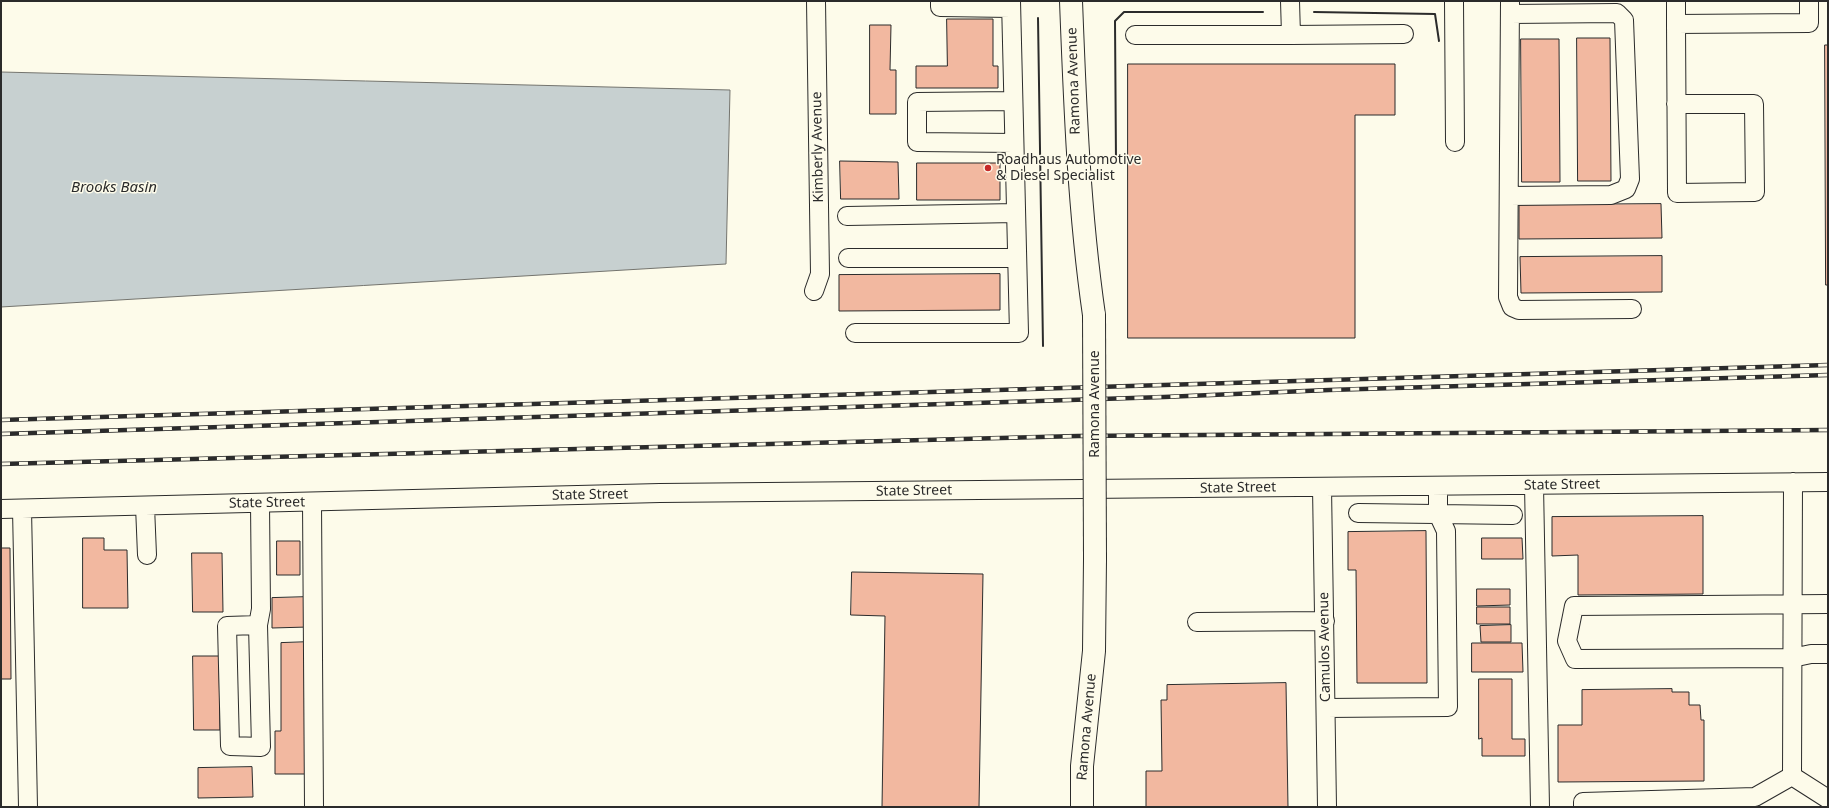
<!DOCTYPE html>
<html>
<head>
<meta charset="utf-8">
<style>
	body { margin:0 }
	#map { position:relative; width:1829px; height:808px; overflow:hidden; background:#fdfbea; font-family:"Noto Sans",sans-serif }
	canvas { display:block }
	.frame { position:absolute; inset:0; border:2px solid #2b2b2b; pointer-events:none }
</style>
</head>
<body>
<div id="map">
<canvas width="1829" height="808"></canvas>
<div class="frame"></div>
</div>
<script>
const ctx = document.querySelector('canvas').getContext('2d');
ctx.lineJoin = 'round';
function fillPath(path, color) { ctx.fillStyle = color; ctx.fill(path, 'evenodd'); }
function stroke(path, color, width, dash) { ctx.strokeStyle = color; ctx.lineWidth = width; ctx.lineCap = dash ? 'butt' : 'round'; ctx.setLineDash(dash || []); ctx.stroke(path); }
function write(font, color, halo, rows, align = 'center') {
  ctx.font = font + ' "Noto Sans",sans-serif'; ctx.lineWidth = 3; ctx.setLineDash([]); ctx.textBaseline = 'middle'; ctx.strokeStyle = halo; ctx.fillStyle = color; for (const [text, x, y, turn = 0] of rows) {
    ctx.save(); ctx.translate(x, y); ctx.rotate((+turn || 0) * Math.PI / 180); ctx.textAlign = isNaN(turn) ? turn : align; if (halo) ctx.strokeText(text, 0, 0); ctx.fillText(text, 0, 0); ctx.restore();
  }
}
const water = new Path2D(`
	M1 72 730 90 726 264 1 307Z`);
fillPath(water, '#c7d0d0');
stroke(water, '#74746e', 1);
const building = new Path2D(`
	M947 19H993V66H998V88H916V66H947Z
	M870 25H891L890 70H896V114H870Z
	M1577 38H1610L1611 181H1578Z
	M1521 39H1559L1560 182H1522Z
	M1825 45H1828V285H1826Z
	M1128 64H1395V115H1355V338H1128Z
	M840 161 898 162 899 199H841Z
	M917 163H1000V200H917Z
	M1661 204 1662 238 1519 239V205Z
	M1662 256V292L1521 293 1520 257Z
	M1000 274V310L839 311V275Z
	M1703 516V594L1578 595V555L1552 556V517Z
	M1426 531 1427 683H1357L1356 570H1348V532Z
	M83 538H104V550H127L128 608H83Z
	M1482 538H1522L1523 559H1482Z
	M277 541H300V575H277Z
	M1 548H10L11 679H1Z
	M192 553H222L223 612H193Z
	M852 572 983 574 979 807H882L885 616 851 615Z
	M1477 589H1510V605L1477 606Z
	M308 597V627L272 628V598Z
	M1477 607H1510V624H1477Z
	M1511 625V642H1481L1480 626Z
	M310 642 306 774H275V731H281V643Z
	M1472 643H1522L1523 672H1472Z
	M193 656H219L220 730H194Z
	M1479 679H1512V739H1525V756H1482V738L1479 739Z
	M1286 683 1288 807H1146V771H1162L1161 700H1167V685Z
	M1672 689V692H1689V705H1700L1701 720H1704V781L1558 782V725H1582V690Z
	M252 767 253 797 198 798V768Z`);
fillPath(building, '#f2b8a0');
stroke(building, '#2b2b2b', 1);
const minor = new Path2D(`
	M940 1V7L1011 8
	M1290 1 1291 35 1404 34
	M1454 1 1455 142
	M1510 1 1508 297 1512 307 1519 310 1632 309
	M1676 1V24L1809 23V1
	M1676 24 1677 193 1755 192 1754 104H1676
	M1135 35H1291
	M1013 101 917 102V142L1014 143
	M1509 196 1611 195 1626 189 1630 179 1624 20 1617 13 1510 14
	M847 216 1016 213
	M848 258H1017
	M814 291 820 274 816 1
	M855 333H1019L1011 1
	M1534 485 1540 807
	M1322 487 1327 807
	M312 502 314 807
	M145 506 147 555
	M1 509 660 493 1828 482
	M22 509 28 807
	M1358 513 1513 515
	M1828 604 1574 606 1567 641 1575 659 1792 658 1811 654H1828
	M1197 622 1325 621
	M258 625 227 626 230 746 261 747 258 625 261 609 260 503
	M1326 708 1448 707 1446 531 1438 514V486
	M1792 776 1793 482
	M1583 807V802L1755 797 1792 776 1828 799`);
const major = new Path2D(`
	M1071 1C1075 106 1079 211 1094 315
	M1082 807V766L1094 651 1095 559`);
stroke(minor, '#2b2b2b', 20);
stroke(major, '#2b2b2b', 24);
stroke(minor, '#fdfbea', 18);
stroke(major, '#fdfbea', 22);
const rail = new Path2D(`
	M1 420 1828 365
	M1 434 1164 397 1329 390 1828 375
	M1 464 1078 436 1828 430`);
stroke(rail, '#2b2b2b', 4.5);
stroke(rail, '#fdfbea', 3, [9]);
const majorBridge = new Path2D(`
	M1094 315 1095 559`);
stroke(majorBridge, '#2b2b2b', 24, []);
stroke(majorBridge, '#fdfbea', 22);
stroke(new Path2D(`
	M1314 12 1435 14 1439 41
	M1038 18 1043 346
	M1116 163 1115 21 1124 12H1263`), '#2b2b2b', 2);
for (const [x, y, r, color] of [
	[988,168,4,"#c62828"]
]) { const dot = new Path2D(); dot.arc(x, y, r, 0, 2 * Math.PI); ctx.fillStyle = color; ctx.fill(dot); stroke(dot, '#fdfbea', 1.5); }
write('14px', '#2b2b2b', '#fdfbea', [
	["Ramona Avenue",1074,81,-92],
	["Kimberly Avenue",818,147,-91],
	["Ramona Avenue",1095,404,-90],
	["State Street",1562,485,-1],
	["State Street",1238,488,-1],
	["State Street",914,491,-1],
	["State Street",590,495,-1],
	["State Street",267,503,-1],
	["Camulos Avenue",1325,647,-91],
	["Ramona Avenue",1087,727,-85]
]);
write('14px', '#2b2b2b', '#fdfbea', [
	["Roadhaus Automotive",996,160],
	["& Diesel Specialist",996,176]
], 'left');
write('italic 15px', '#2b2b2b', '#fdfbea', [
	["Brooks Basin",114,188]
]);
</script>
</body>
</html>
